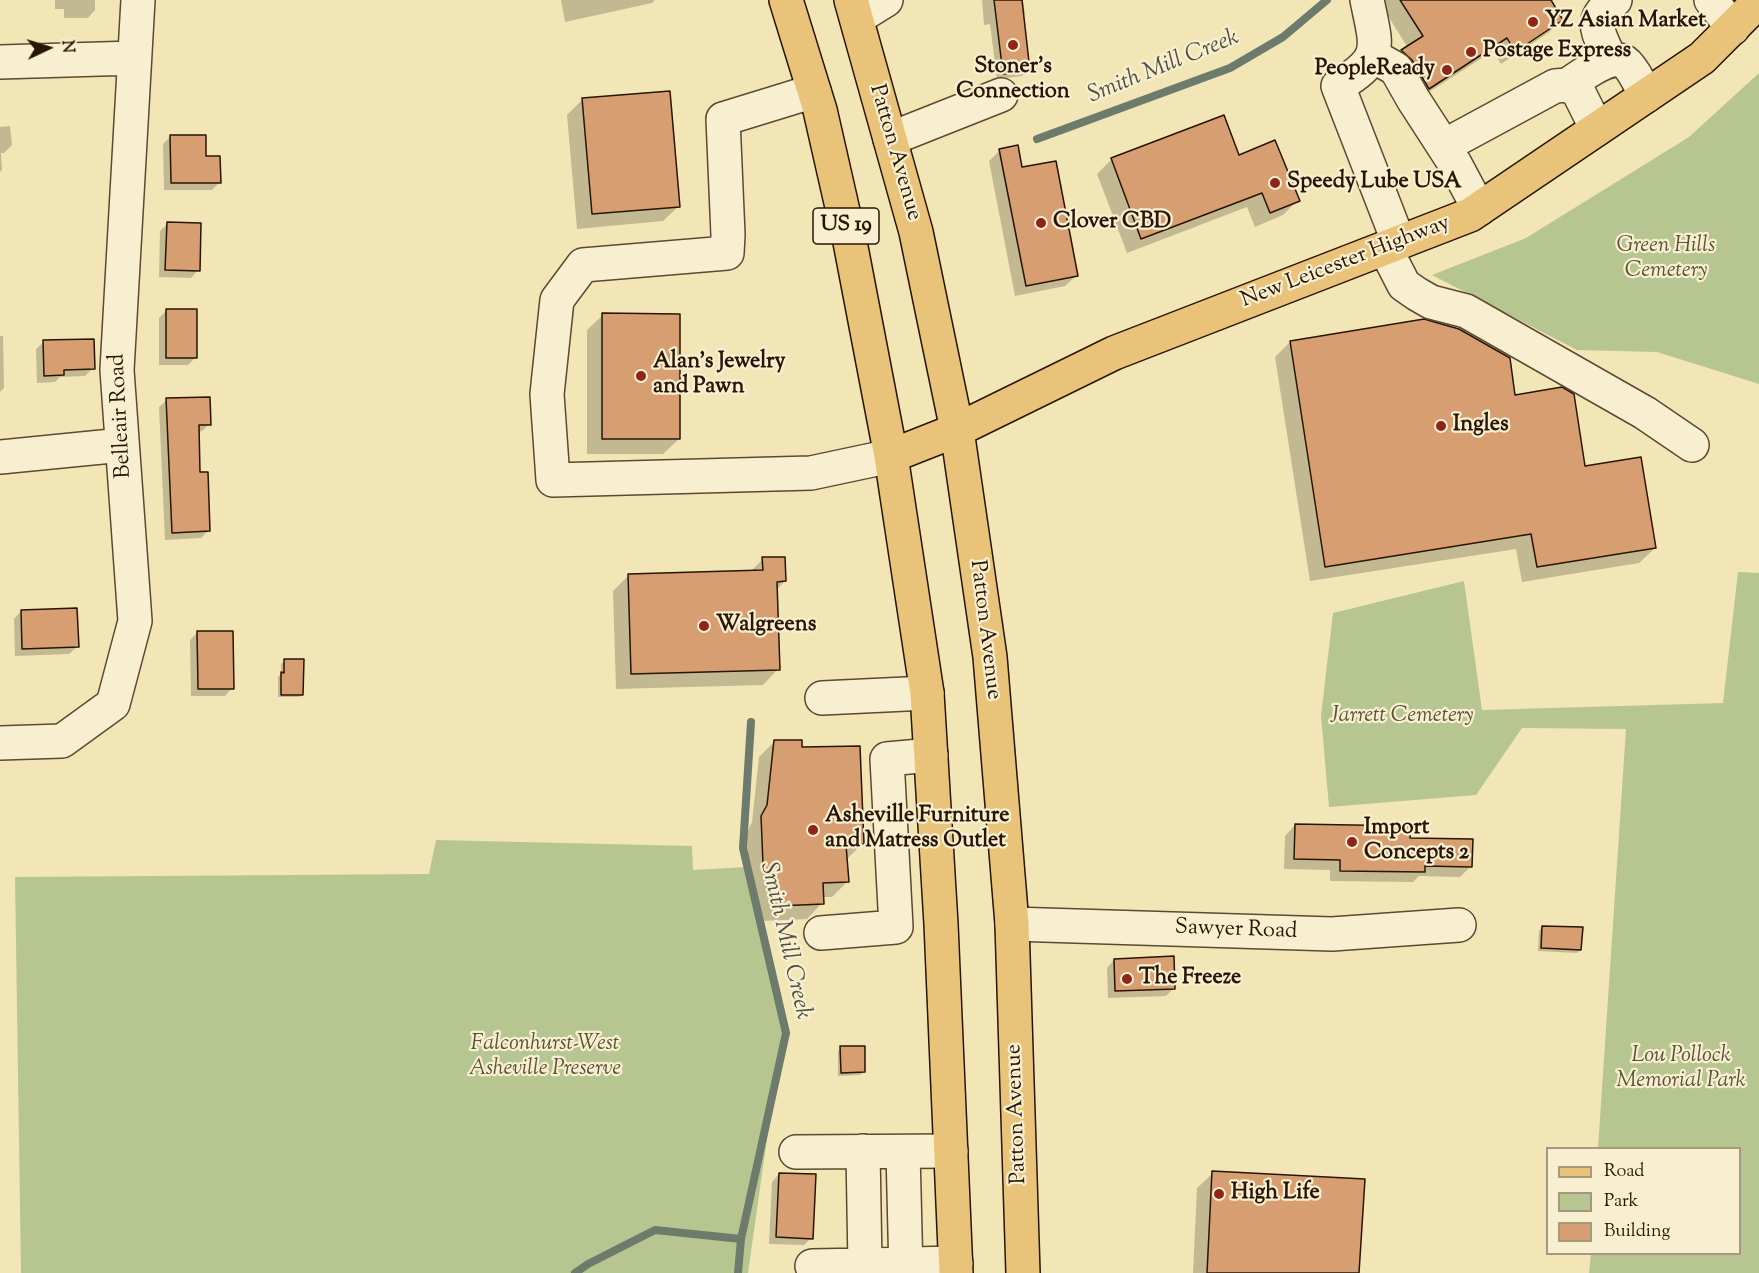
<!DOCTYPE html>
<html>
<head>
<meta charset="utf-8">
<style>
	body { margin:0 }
	#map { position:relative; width:1759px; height:1273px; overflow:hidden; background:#f3e6b6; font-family:"Sorts Mill Goudy",serif }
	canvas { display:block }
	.legend { position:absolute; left:1546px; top:1147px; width:195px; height:108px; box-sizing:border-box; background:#f7efd0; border:2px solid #a4987f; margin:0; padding:8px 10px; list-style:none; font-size:18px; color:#281505 }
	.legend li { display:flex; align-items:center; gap:12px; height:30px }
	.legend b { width:30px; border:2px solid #a4987f }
	.north { position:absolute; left:18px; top:18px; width:60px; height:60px; -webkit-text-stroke:4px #f7efd0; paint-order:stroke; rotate:86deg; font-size:16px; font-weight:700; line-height:24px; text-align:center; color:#281505 }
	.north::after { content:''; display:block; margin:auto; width:21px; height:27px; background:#281505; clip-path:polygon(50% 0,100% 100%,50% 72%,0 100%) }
</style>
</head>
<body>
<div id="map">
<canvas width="1759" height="1273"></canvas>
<ul class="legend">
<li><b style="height:8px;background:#eac37b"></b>Road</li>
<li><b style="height:16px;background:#b7c691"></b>Park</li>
<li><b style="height:16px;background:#d79e72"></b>Building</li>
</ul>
<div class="north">N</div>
</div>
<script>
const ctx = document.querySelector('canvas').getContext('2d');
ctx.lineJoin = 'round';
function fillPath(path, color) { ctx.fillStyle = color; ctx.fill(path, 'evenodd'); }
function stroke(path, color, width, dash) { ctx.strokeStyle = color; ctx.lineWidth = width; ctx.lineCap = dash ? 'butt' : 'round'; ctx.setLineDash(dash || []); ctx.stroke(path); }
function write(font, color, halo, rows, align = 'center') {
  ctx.font = font + ' "Sorts Mill Goudy",serif'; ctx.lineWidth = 4.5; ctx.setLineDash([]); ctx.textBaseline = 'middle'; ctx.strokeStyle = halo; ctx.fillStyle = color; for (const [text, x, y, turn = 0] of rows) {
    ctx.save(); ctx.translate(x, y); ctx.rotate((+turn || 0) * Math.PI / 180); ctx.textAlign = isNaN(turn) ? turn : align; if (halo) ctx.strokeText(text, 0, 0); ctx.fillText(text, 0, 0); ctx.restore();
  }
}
fillPath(new Path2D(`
	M1759 73V384L1657 352 1577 350 1432 275 1526 238 1689 137Z
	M1738 572 1759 573V1273H1589L1591 1254H1740V1148H1598L1626 729 1522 728 1476 795 1329 807 1321 716 1333 613 1464 581 1482 710 1723 703Z
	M436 840 692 846 693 870 747 867 784 1018 748 1273H21L15 877 429 874Z`), '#b7c691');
fillPath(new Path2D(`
	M55 0H95V10L88 18H64V9H55Z
	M561 0H655L652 3 565 22Z
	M982 0H1023L1025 14 1022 17 1028 70 1022 76 997 79 990 24 984 25Z
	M1378 0H1554L1550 3 1562 20 1548 33 1501 64 1493 51 1415 101 1389 65 1408 48Z
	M582 100 679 206 663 221 577 229 567 115Z
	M10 126 12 145 4 153H1L2 170 0 172V127Z
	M170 137 204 158 220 182 212 190H164L163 144Z
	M1000 150 1021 169 1077 275 1065 286 1015 296 989 161Z
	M1238 157 1298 200 1283 215 1255 227 1247 207 1127 253 1097 174 1112 159Z
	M167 224 198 270 191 278 159 277 160 231Z
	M167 310 196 357 188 365H159V318Z
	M603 315 679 439 663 454H587V330Z
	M0 336H3L4 388 0 392Z
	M44 342 93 368 85 376 60 377 55 382 37 383 36 349Z
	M1290 342 1514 396 1584 468 1655 548 1639 563 1522 582 1516 549 1310 581 1275 357Z
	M167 400 209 424 202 431 198 432 199 474 208 531 201 538 165 540 159 407Z
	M763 559 785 581 776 590 778 669 763 685 616 689 613 591 629 575 750 572Z
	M21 611 77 647 69 654 15 656 14 619Z
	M198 632 232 688 225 696H191L190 640Z
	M285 661 302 694 299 697H278V677L281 674V664Z
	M774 742 801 749 862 844 847 859V882L832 897H822V903L807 919 761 921 753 906 748 880 747 833 752 822 759 757Z
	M1295 825 1409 839 1471 866 1460 877 1419 876 1413 882 1330 881V870L1284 869 1285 836Z
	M1542 927 1580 950 1577 953 1538 951 1539 931Z
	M1114 960 1173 989 1166 996 1108 998 1107 968Z
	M841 1048 864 1072 860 1075 838 1076V1051Z
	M1213 1173 1358 1273H1193L1197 1188Z
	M779 1174 811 1238 804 1245 769 1244 772 1182Z`), '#0003');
stroke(new Path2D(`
	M1037 139 1230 68 1283 37 1327 0
	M575 1273 588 1264 655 1230 741 1239
	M738 1273 741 1239 786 1033 743 848 751 722`), '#6d7b6c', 8);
const building = new Path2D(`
	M994 0H1022L1030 71 1003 74Z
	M1400 0H1551L1563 20 1515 52 1507 38 1429 89 1412 60 1401 50 1423 36Z
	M670 91 680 207 592 214 582 98Z
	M1224 115 1239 155 1275 140 1300 201 1270 213 1262 193 1141 239 1111 158Z
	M170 135H206V156H220L221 183H171Z
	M1018 145 1022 167 1056 161 1078 276 1026 286 999 149Z
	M167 222 201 223 200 271 165 270Z
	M166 309H197V358H166Z
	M602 313 680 314V439H602Z
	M1424 319 1459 329 1510 358 1515 395 1562 387 1574 394 1585 466 1641 457 1656 548 1537 567 1531 534 1325 567 1290 341Z
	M94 339 95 369 64 370V375L44 376 43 340Z
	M210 397 211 425H199L200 472H208L210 531 172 533 166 398Z
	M762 557H785L786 581 777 582 780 670 631 674 628 574 763 570Z
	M77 608 79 647 22 649 21 610Z
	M197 631H233L234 689H198Z
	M284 659H304L303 695H281V672L284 673Z
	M774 740H802V747L860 746 864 844 846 845 849 882 823 883 824 904 777 906 767 890 763 864 761 816 767 805Z
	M1295 824 1411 826 1410 838 1473 839 1472 867 1425 866V872L1340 871V860L1294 859Z
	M1542 926 1583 927 1581 950 1541 948Z
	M1174 956 1175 989 1115 991 1114 959Z
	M840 1046H865V1072L841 1073Z
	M1212 1171 1365 1179 1359 1273H1207Z
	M779 1173 816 1174 813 1239 776 1237Z`);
fillPath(building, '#d79e72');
stroke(building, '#281505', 1.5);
const minor = new Path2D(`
	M1367 0C1377 49 1384 58 1338 86L1399 243
	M1711 0 1733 28
	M857 18 886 0
	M1373 56 1396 69 1413 99 1455 164 1479 209
	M1610 60C1599 31 1586 21 1615 0
	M0 62 134 58
	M1567 85C1580 77 1608 55 1623 61 1631 64 1642 88 1646 96
	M814 91 723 119 728 235 727 253 583 265 557 300 547 394 553 480 811 473 891 456
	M890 139 1001 95
	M1444 146 1555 86 1567 85 1578 91 1597 129
	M1385 248 1404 285 1417 294 1431 302 1466 311 1645 413 1692 445
	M0 457 122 445
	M822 698 927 693
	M0 743 62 741 113 704 135 621 117 370 138 0
	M1012 924 1332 934 1459 925
	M821 933 896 927 887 759 931 755
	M863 1151 865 1265 956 1263
	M796 1152 951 1151
	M903 1152 906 1273
	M812 1266 865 1265`);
const major = new Path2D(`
	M786 0 820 110 850 242 891 456 927 693 941 924 956 1273
	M851 0 916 232 957 430 990 657 1012 924 1023 1273
	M891 456 957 430 1114 353 1470 215 1702 58 1759 1`);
stroke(minor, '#5b4931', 36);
stroke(major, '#281505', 36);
stroke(minor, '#f7efd0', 33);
stroke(major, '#eac37b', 33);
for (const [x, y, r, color] of [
	[1533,22,6,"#8f2418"],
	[1013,45,6,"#8f2418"],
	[1471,52,6,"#8f2418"],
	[1447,70,6,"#8f2418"],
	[1275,183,6,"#8f2418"],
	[1041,223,6,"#8f2418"],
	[641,376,6,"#8f2418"],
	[1441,426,6,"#8f2418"],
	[704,626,6,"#8f2418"],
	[813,830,6,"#8f2418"],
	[1352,842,6,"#8f2418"],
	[1127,979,6,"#8f2418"],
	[1219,1194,6,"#8f2418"]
]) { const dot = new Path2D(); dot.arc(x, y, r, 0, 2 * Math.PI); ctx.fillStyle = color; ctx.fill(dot); stroke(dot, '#f7efd0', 2); }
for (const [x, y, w] of [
	[846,226,66]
]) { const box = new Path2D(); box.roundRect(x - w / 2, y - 18, w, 36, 4.5); ctx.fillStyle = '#f7efd0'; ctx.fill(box); stroke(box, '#281505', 1.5); }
write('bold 21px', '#281505', null, [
	["US 19",846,226]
]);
write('bold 22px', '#281505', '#f7efd0', [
	["YZ Asian Market",1545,22],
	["Postage Express",1483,52],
	["Stoner's",1013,68,"center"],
	["Connection",1013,93,"center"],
	["PeopleReady",1435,70,"right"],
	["Speedy Lube USA",1287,183],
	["Clover CBD",1053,223],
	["Alan's Jewelry",653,363],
	["and Pawn",653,388],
	["Ingles",1453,426],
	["Walgreens",716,626],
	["Asheville Furniture",825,817],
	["and Matress Outlet",825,842],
	["Import",1364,829],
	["Concepts 2",1364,854],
	["The Freeze",1139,979],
	["High Life",1231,1194]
], 'left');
write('22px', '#281505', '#f7efd0', [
	["Patton Avenue",894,153,74],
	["New Leicester Highway",1346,263,-21],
	["Belleair Road",122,416,-93],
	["Patton Avenue",984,630,83],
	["Sawyer Road",1236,931,2],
	["Patton Avenue",1018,1114,-92]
]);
write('italic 22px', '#5a5336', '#f7efd0', [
	["Green Hills",1666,247],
	["Cemetery",1666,272],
	["Jarrett Cemetery",1402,717],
	["Falconhurst-West",545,1045],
	["Asheville Preserve",545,1070],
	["Lou Pollock",1681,1057],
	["Memorial Park",1681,1082]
]);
write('italic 24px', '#505041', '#f7efd0', [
	["Smith Mill Creek",1164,68,-22],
	["Smith Mill Creek",784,941,77]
]);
</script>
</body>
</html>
